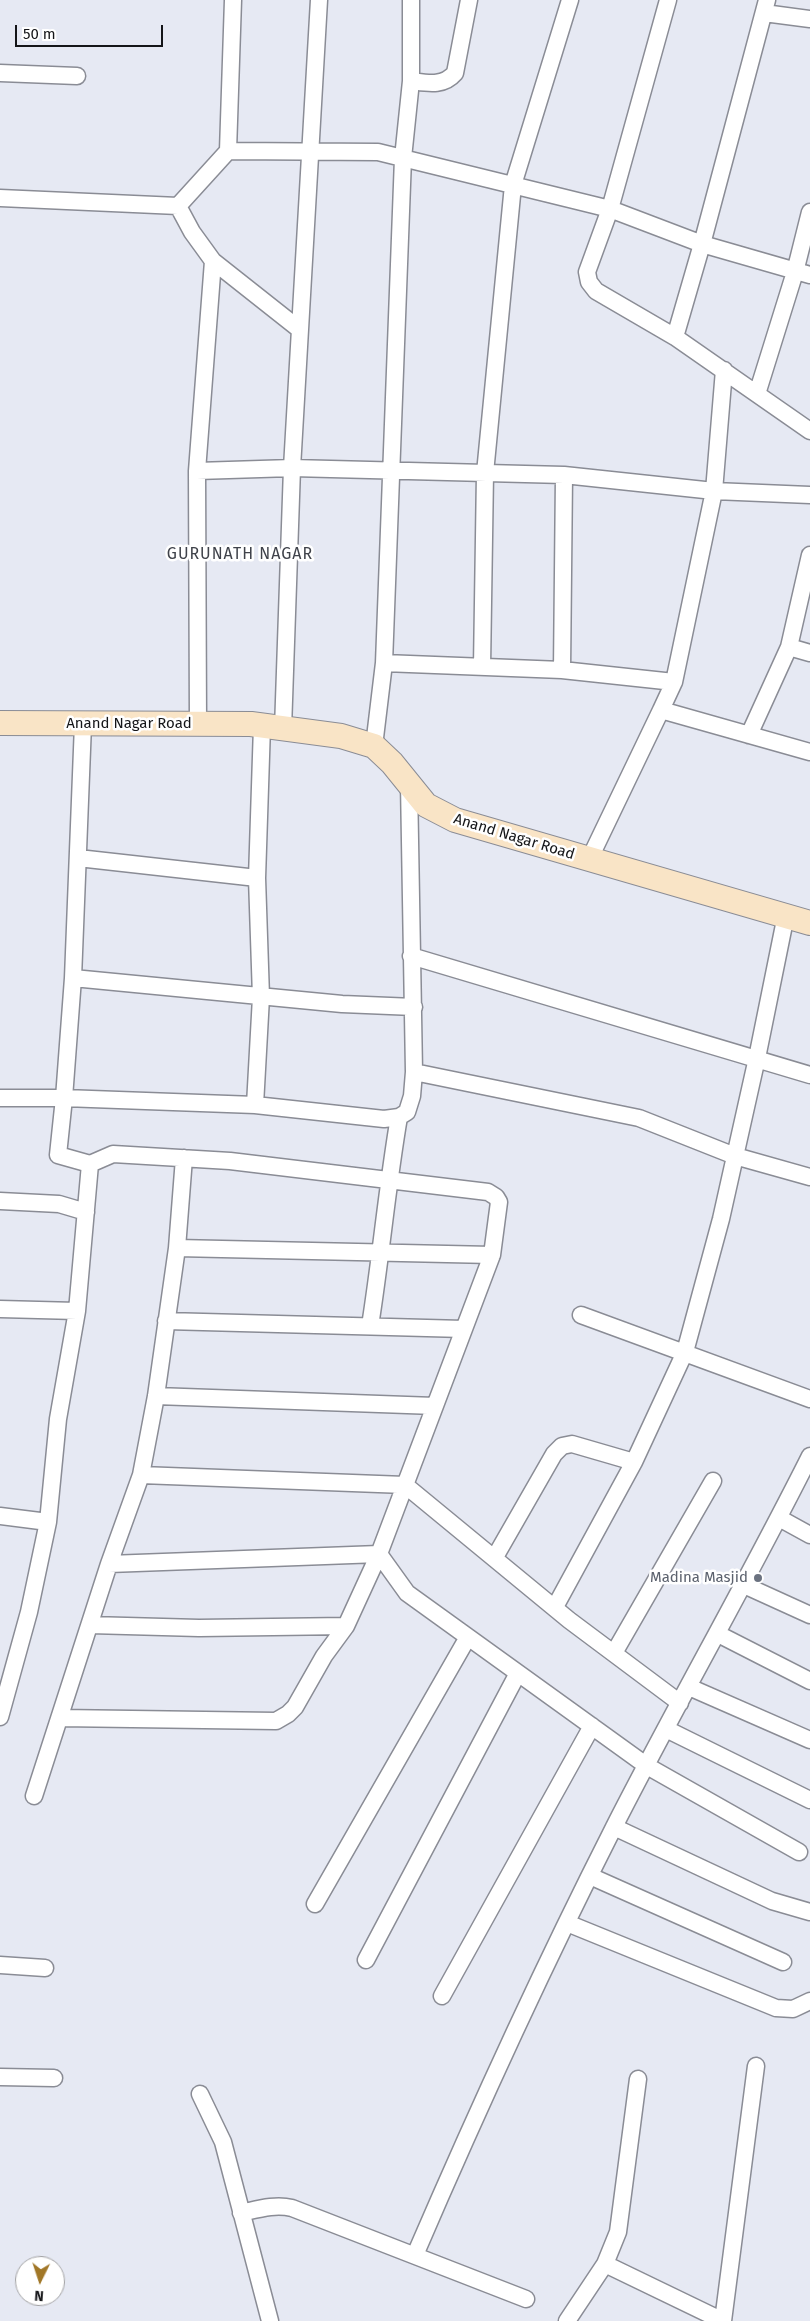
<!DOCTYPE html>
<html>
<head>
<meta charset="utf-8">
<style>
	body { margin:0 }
	#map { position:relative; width:810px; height:2321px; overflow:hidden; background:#e6e9f3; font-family:"Fira Sans",sans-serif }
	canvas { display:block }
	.north { position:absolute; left:15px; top:2256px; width:50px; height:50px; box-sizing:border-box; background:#fff; border:1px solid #a1a1a3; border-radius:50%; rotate:184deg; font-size:14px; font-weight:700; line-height:20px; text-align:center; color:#141518 }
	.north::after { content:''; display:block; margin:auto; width:18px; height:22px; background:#a17727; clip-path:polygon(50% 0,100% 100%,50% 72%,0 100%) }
	.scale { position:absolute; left:15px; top:25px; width:148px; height:22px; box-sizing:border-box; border:2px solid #141518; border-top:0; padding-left:6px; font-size:15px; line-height:18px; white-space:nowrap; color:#141518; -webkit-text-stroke:4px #fff; paint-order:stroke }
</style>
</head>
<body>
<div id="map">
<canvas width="810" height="2321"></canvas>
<div class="north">N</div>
<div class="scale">50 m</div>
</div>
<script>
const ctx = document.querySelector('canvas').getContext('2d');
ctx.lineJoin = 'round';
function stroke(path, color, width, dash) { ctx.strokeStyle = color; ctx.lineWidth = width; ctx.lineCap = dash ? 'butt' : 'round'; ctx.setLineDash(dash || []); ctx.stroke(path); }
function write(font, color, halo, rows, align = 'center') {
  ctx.font = font + ' "Fira Sans",sans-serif'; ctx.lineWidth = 5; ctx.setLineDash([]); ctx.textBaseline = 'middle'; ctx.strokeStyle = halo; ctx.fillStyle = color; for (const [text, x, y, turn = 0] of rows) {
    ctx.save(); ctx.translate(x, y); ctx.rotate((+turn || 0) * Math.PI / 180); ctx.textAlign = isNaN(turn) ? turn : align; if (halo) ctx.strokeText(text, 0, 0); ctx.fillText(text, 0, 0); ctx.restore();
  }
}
const street = new Path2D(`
	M668 0 610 209 587 272 589 282 596 291 675 337 810 431
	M764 13 810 19
	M0 73 77 76
	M411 81C427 83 443 87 455 73L469 0
	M228 151 233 0
	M0 198 178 206 228 151 378 152 610 209 702 244 810 275
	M178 206 192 232 213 261 299 329
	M675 337 702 244 767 0
	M757 394 795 272 810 212
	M197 471 292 468 564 475 714 491 810 495
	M789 647 810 555
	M384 663 403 158 411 81V0
	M482 667 485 473 513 185 570 0
	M562 670 564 475
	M661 710 674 682 714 491 724 370
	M83 724 73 978 64 1098 255 1105 384 1119 399 1117 407 1112 412 1096 414 1072 409 783
	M198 724 197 471 213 261
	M283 729 292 468 319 0
	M749 735 789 647 810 653
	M374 746 384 663 562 670 674 682
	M78 858 257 878
	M589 860 661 710 810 752
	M411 956 810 1075
	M73 978 342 1004 414 1007
	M414 1072 639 1118 735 1156 810 1177
	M0 1098H64L58 1155 90 1164 77 1311 0 1309
	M255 1105 261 997 257 878 262 726
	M90 1164 113 1154 230 1161 488 1192 496 1197 499 1202 492 1255 379 1554 407 1593 647 1766 799 1852
	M0 1201 59 1204 86 1212
	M177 1248 492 1255
	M581 1315 810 1399
	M166 1321 464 1329
	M370 1326C381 1257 387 1187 399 1117
	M156 1396 435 1406
	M141 1475 405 1485 569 1620 680 1703
	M0 1516 48 1522
	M779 1518 810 1535
	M495 1557 554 1454 562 1446 572 1444 634 1462
	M744 1585 810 1615
	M555 1607 634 1462 685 1352 721 1219 757 1058 786 915
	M90 1625 199 1628 346 1626 379 1554 109 1564
	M718 1634 810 1681
	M614 1653 713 1481
	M689 1687 810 1740
	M0 1717 29 1612 48 1522 58 1419 77 1311
	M60 1718 276 1721 288 1714 295 1707 324 1656 346 1626
	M666 1729 810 1800
	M34 1796 109 1564 141 1475 156 1396 177 1248 184 1158
	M614 1827 772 1901 810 1912
	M590 1876 783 1962
	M315 1904 468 1637
	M567 1923 776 2008 793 2009 810 2001
	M366 1960 518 1673
	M0 1965 45 1968
	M442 1996 592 1726
	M0 2077 54 2078
	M200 2094 223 2142 270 2321
	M241 2213C259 2209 275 2204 292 2208L526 2299
	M415 2255C477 2111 542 1969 613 1829 677 1703 747 1582 810 1456
	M605 2264 723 2321
	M567 2321 605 2264 618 2232 638 2079
	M723 2321 756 2066`);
const secondary = new Path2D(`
	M0 723 251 724 341 736 374 746 392 763 426 805 455 820 810 923`);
stroke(street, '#8a8c95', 19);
stroke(secondary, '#8a8c95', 26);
stroke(street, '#fff', 16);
stroke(secondary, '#f9e4c6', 24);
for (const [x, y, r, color] of [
	[758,1578,5,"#6b7280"]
]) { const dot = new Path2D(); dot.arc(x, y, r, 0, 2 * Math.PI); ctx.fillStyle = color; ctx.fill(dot); stroke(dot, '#fff', 2); }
write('15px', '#141518', '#fff', [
	["Anand Nagar Road",129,724],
	["Anand Nagar Road",514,837,17]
]);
write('15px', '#5b616d', '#fff', [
	["Madina Masjid",748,1578]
], 'right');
ctx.letterSpacing = '1px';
write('16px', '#3f424a', '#fff', [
	["GURUNATH NAGAR",240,555]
]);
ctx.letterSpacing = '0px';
</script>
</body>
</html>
